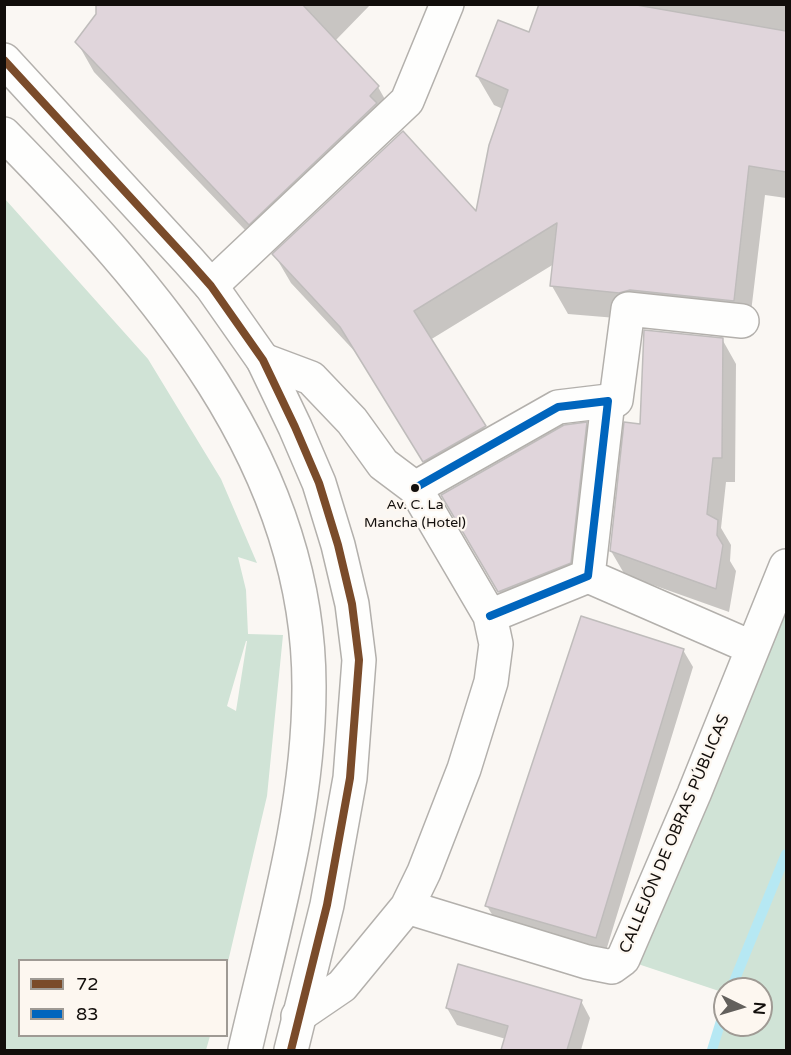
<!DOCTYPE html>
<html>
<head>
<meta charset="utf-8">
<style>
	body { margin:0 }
	#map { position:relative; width:791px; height:1055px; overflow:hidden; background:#faf7f3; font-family:"Varela Round",sans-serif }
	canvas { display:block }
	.frame { position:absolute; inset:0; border:6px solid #120e0b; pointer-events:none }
	.legend { position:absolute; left:18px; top:959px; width:210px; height:78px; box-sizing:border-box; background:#fdf7f0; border:2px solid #9f9a94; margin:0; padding:8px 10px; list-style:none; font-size:18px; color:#120e0b }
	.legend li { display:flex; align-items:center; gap:12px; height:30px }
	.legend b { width:30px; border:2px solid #9f9a94 }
	.north { position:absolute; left:713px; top:977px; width:60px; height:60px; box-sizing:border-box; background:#fdf7f0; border:2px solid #9f9a94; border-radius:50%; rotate:95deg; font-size:16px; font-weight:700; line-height:24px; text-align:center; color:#120e0b }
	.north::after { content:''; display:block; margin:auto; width:21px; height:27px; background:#63605c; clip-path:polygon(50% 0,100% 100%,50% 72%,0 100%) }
</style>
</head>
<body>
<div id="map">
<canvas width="791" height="1055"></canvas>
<div class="frame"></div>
<ul class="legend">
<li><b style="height:8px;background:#7a4b2a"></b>72</li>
<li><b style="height:8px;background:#0065bd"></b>83</li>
</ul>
<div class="north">N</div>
</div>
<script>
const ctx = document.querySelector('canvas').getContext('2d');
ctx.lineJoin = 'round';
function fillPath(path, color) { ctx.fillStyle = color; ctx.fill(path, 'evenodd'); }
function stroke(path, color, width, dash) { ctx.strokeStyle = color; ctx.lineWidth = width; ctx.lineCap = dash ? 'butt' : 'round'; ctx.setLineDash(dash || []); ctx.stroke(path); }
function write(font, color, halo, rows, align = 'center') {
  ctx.font = font + ' "Varela Round",sans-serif'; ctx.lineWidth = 4.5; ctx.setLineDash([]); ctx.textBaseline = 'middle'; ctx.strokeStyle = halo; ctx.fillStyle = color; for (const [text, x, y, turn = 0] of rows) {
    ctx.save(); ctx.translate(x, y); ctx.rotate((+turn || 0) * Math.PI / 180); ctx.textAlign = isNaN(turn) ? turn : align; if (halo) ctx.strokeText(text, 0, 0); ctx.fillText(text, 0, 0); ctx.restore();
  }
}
fillPath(new Path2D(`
	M5 199 148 359 221 479 257 563 238 557 246 590 248 634 283 635 267 796 227 966 226 960H20V1036H210L206 1050H5ZM246 641H247L236 711 227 706Z
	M786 566V1050H712L725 1008V1025H761V989H725V993L623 959Z`), '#d0e3d6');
fillPath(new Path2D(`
	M104 4H371L335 41 378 87 395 117 267 253 94 72 77 42Z
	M541 4H786V198L765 195 749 329 568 314 552 286 554 264 430 340 501 455 441 490 359 356 291 283 274 254 477 215 503 109 494 105 477 76 530 34Z
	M722 339 736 364 735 482H726L721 528 731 545 730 561 736 571 729 612 625 575 611 551 641 425Z
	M586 424 600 448 584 587 513 616 443 495Z
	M683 650 693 667 605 954 497 923 487 906Z
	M581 1001 590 1018 581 1050H503L506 1039 457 1025 447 1008Z`), '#0003');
stroke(new Path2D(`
	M731 989 786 854
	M712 1050 725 1008`), '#b6e8f3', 10);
const building = new Path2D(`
	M96 4H302L379 86 370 96 377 103 249 225 75 42 96 14Z
	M539 4H631L786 31V172L749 166 734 301 630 290 619 293 550 286 557 223 414 311 486 426 423 462 340 327 272 254 403 131 476 211 489 145 508 90 476 76 498 20 529 32Z
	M644 330 723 338 722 458H713L707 514 718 520 717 535 723 545 716 589 610 551 624 422 640 424Z
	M587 422 571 563 498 592 441 495 564 425Z
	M581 616 684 649 596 938 485 906Z
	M458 964 582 1000 567 1050H501L508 1026 446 1008Z`);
fillPath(building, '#e0d5db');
stroke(building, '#bfbcbb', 1.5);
const pedestrian = new Path2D(`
	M608 401 616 400 628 309 742 321`);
const minor = new Path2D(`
	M211 286 407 101 447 4
	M263 360 311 378 352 421 383 464 415 488 490 616 496 644 491 682 464 769 424 872 407 907 342 986 298 1016
	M415 488 558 407 608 401 588 576 490 616
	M588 576 753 648
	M407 907 587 962 612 967 623 959 694 794 786 566`);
const primary = new Path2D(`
	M4 60 188 260 211 286 263 360 295 427 319 483 338 545 352 604 359 660 350 778 327 905 291 1050
	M4 134C154 287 310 461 309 688 309 811 272 932 245 1050`);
stroke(pedestrian, '#b3b0ac', 36);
stroke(minor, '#b3b0ac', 36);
stroke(primary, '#b3b0ac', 36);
stroke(pedestrian, '#fefefd', 33);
stroke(minor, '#fefefd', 33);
stroke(primary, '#fefefd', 33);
stroke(new Path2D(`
	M4 60 188 260 211 286 263 360 295 427 319 483 338 545 352 604 359 660 350 778 327 905 291 1050`), '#7a4b2a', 8);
stroke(new Path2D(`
	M415 488 558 407 608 401 588 576 490 616`), '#0065bd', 8);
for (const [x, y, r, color] of [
	[415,488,5,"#120e0b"]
]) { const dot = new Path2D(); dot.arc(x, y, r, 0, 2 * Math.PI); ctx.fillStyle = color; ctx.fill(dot); stroke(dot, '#fdf7f0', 2); }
write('14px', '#120e0b', '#fdf7f0', [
	["Av. C. La",415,505],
	["Mancha (Hotel)",415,523]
]);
write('16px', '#120e0b', '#fdf7f0', [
	["CALLEJÓN DE OBRAS PÚBLICAS",675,834,-67]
]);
</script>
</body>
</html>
